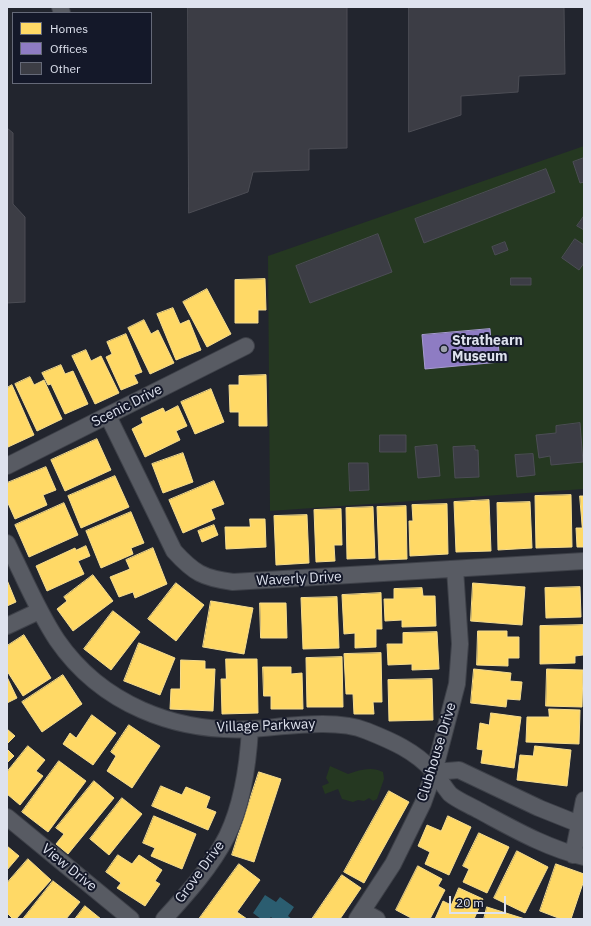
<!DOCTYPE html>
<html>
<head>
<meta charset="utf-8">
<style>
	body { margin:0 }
	#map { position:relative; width:591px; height:926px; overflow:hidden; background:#22252e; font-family:"IBM Plex Sans",sans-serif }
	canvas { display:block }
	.frame { position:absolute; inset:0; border:8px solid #dee2ee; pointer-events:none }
	.legend { position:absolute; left:12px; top:12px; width:140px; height:72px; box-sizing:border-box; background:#141829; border:1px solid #656978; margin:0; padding:5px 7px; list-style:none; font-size:12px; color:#dee2ee }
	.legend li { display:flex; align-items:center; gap:8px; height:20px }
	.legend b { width:20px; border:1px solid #656978 }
	.scale { position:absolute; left:449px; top:896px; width:57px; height:18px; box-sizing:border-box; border:2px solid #dee2ee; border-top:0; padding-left:5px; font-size:12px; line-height:14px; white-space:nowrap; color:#dee2ee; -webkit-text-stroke:3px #141829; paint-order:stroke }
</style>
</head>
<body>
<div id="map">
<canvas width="591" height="926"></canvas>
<div class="frame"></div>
<ul class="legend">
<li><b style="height:11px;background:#ffd966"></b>Homes</li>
<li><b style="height:11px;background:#8e7cc3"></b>Offices</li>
<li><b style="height:11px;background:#3c3d45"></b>Other</li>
</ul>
<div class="scale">20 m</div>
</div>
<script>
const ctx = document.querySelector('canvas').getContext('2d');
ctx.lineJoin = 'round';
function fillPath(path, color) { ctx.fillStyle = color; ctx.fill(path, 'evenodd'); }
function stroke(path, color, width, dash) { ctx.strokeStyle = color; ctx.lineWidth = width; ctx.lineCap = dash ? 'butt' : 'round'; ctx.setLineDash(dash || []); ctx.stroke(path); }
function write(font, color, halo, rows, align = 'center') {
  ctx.font = font + ' "IBM Plex Sans",sans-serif'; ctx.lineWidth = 4; ctx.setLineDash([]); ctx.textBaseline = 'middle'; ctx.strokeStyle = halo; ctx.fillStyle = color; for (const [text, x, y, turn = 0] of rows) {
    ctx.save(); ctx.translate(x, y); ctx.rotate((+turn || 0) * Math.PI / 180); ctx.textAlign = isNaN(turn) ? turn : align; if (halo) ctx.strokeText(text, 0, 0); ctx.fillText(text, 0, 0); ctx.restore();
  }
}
fillPath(new Path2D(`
	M584 146V489L270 511 268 256Z
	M330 766 348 774C359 770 372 766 383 772L384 779 377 799 373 801 369 798 364 801 358 800 353 802 342 799 338 789 325 794 322 786 329 783 326 778Z`), '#253821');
fillPath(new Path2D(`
	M265 895 276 902 280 897 294 907 288 916 292 919H273L271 917 269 919H261L253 913Z`), '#2b5d70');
const homes = new Path2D(`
	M265 279 266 310H258V323H235V280Z
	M207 289 231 334 207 347 183 302Z
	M173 308 180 324 189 320 201 350 176 360 157 314Z
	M144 320 151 334 158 330 174 363 150 374 128 328Z
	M126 334 142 372 134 375 138 383 121 390 106 357 112 354 107 342Z
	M86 350 91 361 101 356 119 393 95 404 72 356Z
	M61 365 65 374 73 371 88 404 65 414 51 384 48 385 42 373Z
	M266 375 267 426H239V412H230L229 385H239V376Z
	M30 377 34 385 44 380 62 419 37 431 15 384Z
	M12 385 34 435 8 447 7 388Z
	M211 389 224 422 195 434 181 402Z
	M178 406 187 426 176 431 180 440 145 457 132 429 143 423 141 418 163 408 165 412Z
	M97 439 111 470 65 491 51 460Z
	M183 453 193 482 163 493 152 464Z
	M46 467 56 490 43 495 47 505 15 519 7 501V483Z
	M115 476 129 507 81 528 68 496Z
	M214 481 224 504 211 509 215 519 183 533 169 500Z
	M571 495 572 547 536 548 535 496Z
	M580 496H584V547H577L576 528H582Z
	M489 500 491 551 456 552 454 502Z
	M530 502 532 548 498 550 497 503Z
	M64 503 78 535 29 557 15 525Z
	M447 504 448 554 410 556 409 521H413L412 505Z
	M406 506 407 559 379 560 377 507Z
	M373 507 375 558 347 559 346 508Z
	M341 509 342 545H334L335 561 316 562 314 510Z
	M131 512 144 543 131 548 133 554 101 568 86 531Z
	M307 515 309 563 276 565 274 516Z
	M250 519H265L266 547 226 549 225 527H250Z
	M214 525 218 535 202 542 198 531Z
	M86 546 90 556 78 561 84 574 47 591 36 566 75 548 76 550Z
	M153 548 167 584 135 598 133 592 119 597 110 577 130 569 126 560Z
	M93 575 113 601 73 631 57 609 67 601 64 597Z
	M7 580 16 602 7 606Z
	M176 583 204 605 176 641 148 619Z
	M473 583 525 587 522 625 471 621Z
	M580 587 581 617 546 618 545 588Z
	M422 588 423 596H435L436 626 402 627V620L385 621 384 599H394V589Z
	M381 593 382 629H376V647L355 648V633L344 634 342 595Z
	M337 597 339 648 303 649 301 598Z
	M211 601 253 608 244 654 203 647Z
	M260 603H286L287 638H261Z
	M113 611 140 632 111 670 84 649Z
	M583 625V655L575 656V663L540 664V626Z
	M478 631H507V637H519V658H508V666L477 665Z
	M437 632 439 669 412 670V664L388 665 387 644H403V633Z
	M24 635 51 678 23 696 7 671V646Z
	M139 643 175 658 160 695 124 681Z
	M381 653 382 702H373L374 714H354L353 694H346L344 654Z
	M342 657 343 707H307L306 658Z
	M226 659H257L258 713 222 714 221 679H226Z
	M181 660 205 661V669H215L213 711 170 709 171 689H180Z
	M263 667H291V674L302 673 303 709H271V696H264Z
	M474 669 511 673 510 681 522 682 520 700 507 699 506 707 471 703Z
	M547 669 583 670 582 707 546 706Z
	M63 675 82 704 42 732 22 702Z
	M7 677 17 698 7 703Z
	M432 679 433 720 389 721 388 680Z
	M549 709 580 710 579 744 526 742 527 717H549Z
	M491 713 521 717 514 768 481 763 483 750 477 749 480 723 489 725Z
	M92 715 116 733 93 765 63 744 70 733 76 738Z
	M129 725 160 746 132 788 107 771 116 756 111 752Z
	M7 729 15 736 7 744Z
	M28 746 45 760 36 771 43 776 20 805 7 794V772Z
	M535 746 571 750 567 786 517 780 520 755 533 756Z
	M7 749 14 756 7 763Z
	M59 761 86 781 48 832 22 812Z
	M259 772 281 779 254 862 232 855Z
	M94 781 114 798 68 854 56 844 64 834 56 828Z
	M161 786 182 795 186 787 210 797 206 808 216 812 208 830 152 806Z
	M389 791 409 802 364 883 344 872Z
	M122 798 142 814 109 855 90 839Z
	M154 816 196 834 182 869 151 856 155 848 143 843Z
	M448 816 471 827 449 875 425 864 430 852 418 846 427 825 441 831Z
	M479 833 509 847 487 893 463 882 469 869 463 866Z
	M7 846 19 856 7 870Z
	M517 851 548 867 525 913 494 898Z
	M118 855 132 864 139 855 162 870 155 881 160 884 145 906 117 888 121 883 106 872Z
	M28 859 51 880 16 919H13L7 913V883Z
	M239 864 260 880 237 912 247 919H199Z
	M556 864 584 874V880L571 919H561L540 911Z
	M418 866 442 879 438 886 445 890 430 919H413L396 910Z
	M342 875 361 888 340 919H312Z
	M53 881 80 902 66 919H23Z
	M459 888 483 899 474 919H435L443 901 451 905Z
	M85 906 101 919H75Z
	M487 907 525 919H484Z`);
fillPath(homes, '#ffd966');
stroke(homes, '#f5dc8f', 1);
const offices = new Path2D(`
	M490 329 491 343 498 342 500 362 425 369 422 335Z`);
fillPath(offices, '#8e7cc3');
stroke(offices, '#a69bd0', 1);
const building = new Path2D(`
	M188 7H347V148L309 149V170L253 172 248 192 189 213Z
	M409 7H564L565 74 519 76 518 92 461 96V115L409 132Z
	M7 128 13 133V204L25 217V302L7 303Z
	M584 158V182L580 183 573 162Z
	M546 169 555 192 424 243 415 219Z
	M584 216V230L577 226Z
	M378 234 392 272 310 303 296 266Z
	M575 239 584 245V263L579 270 562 258Z
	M505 242 508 250 495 255 492 247Z
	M511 278H531V285H511Z
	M580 423 583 462 551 465 550 456 539 458 536 435 556 433V426Z
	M380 435H406V452H380Z
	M437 445 440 476 418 478 415 447Z
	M475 446V450H478L479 477 455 478 453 447Z
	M533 454 535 475 517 477 515 455Z
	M349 463H368L369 490 350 491Z`);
fillPath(building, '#3c3d45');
stroke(building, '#4c4d55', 1);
const minor = new Path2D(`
	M60 7 62 13
	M108 416 174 551C194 573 203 578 233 582L584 561
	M7 466 246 346
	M7 543C23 575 37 610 57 640 101 704 175 733 251 729 284 727 336 718 367 731 392 741 415 751 433 771 439 778 444 787 450 794 457 800 469 805 478 810 512 828 546 848 584 857
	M7 626 39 611
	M434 772 459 770 539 808 584 826
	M7 817 131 919
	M573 855 584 800
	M362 911 377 919
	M164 919C187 894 212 866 227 836 243 803 248 765 250 729
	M357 919 393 864 423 803 434 772 457 684 460 644 455 569`);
stroke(minor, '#3e4149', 18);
stroke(minor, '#585b63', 16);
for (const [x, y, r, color] of [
	[444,349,4,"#9ca0ab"]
]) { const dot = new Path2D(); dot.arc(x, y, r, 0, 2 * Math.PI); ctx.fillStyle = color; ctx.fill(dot); stroke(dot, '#141829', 1.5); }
write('bold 14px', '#dee2ee', '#141829', [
	["Strathearn",452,341],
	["Museum",452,357]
], 'left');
write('14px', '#dee2ee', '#141829', [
	["Scenic Drive",127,406,-27],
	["Waverly Drive",299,579,-3],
	["Village Parkway",266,726,-2],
	["Clubhouse Drive",437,752,-73],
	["View Drive",69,868,39],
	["Grove Drive",200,872,-54]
]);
</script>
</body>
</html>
